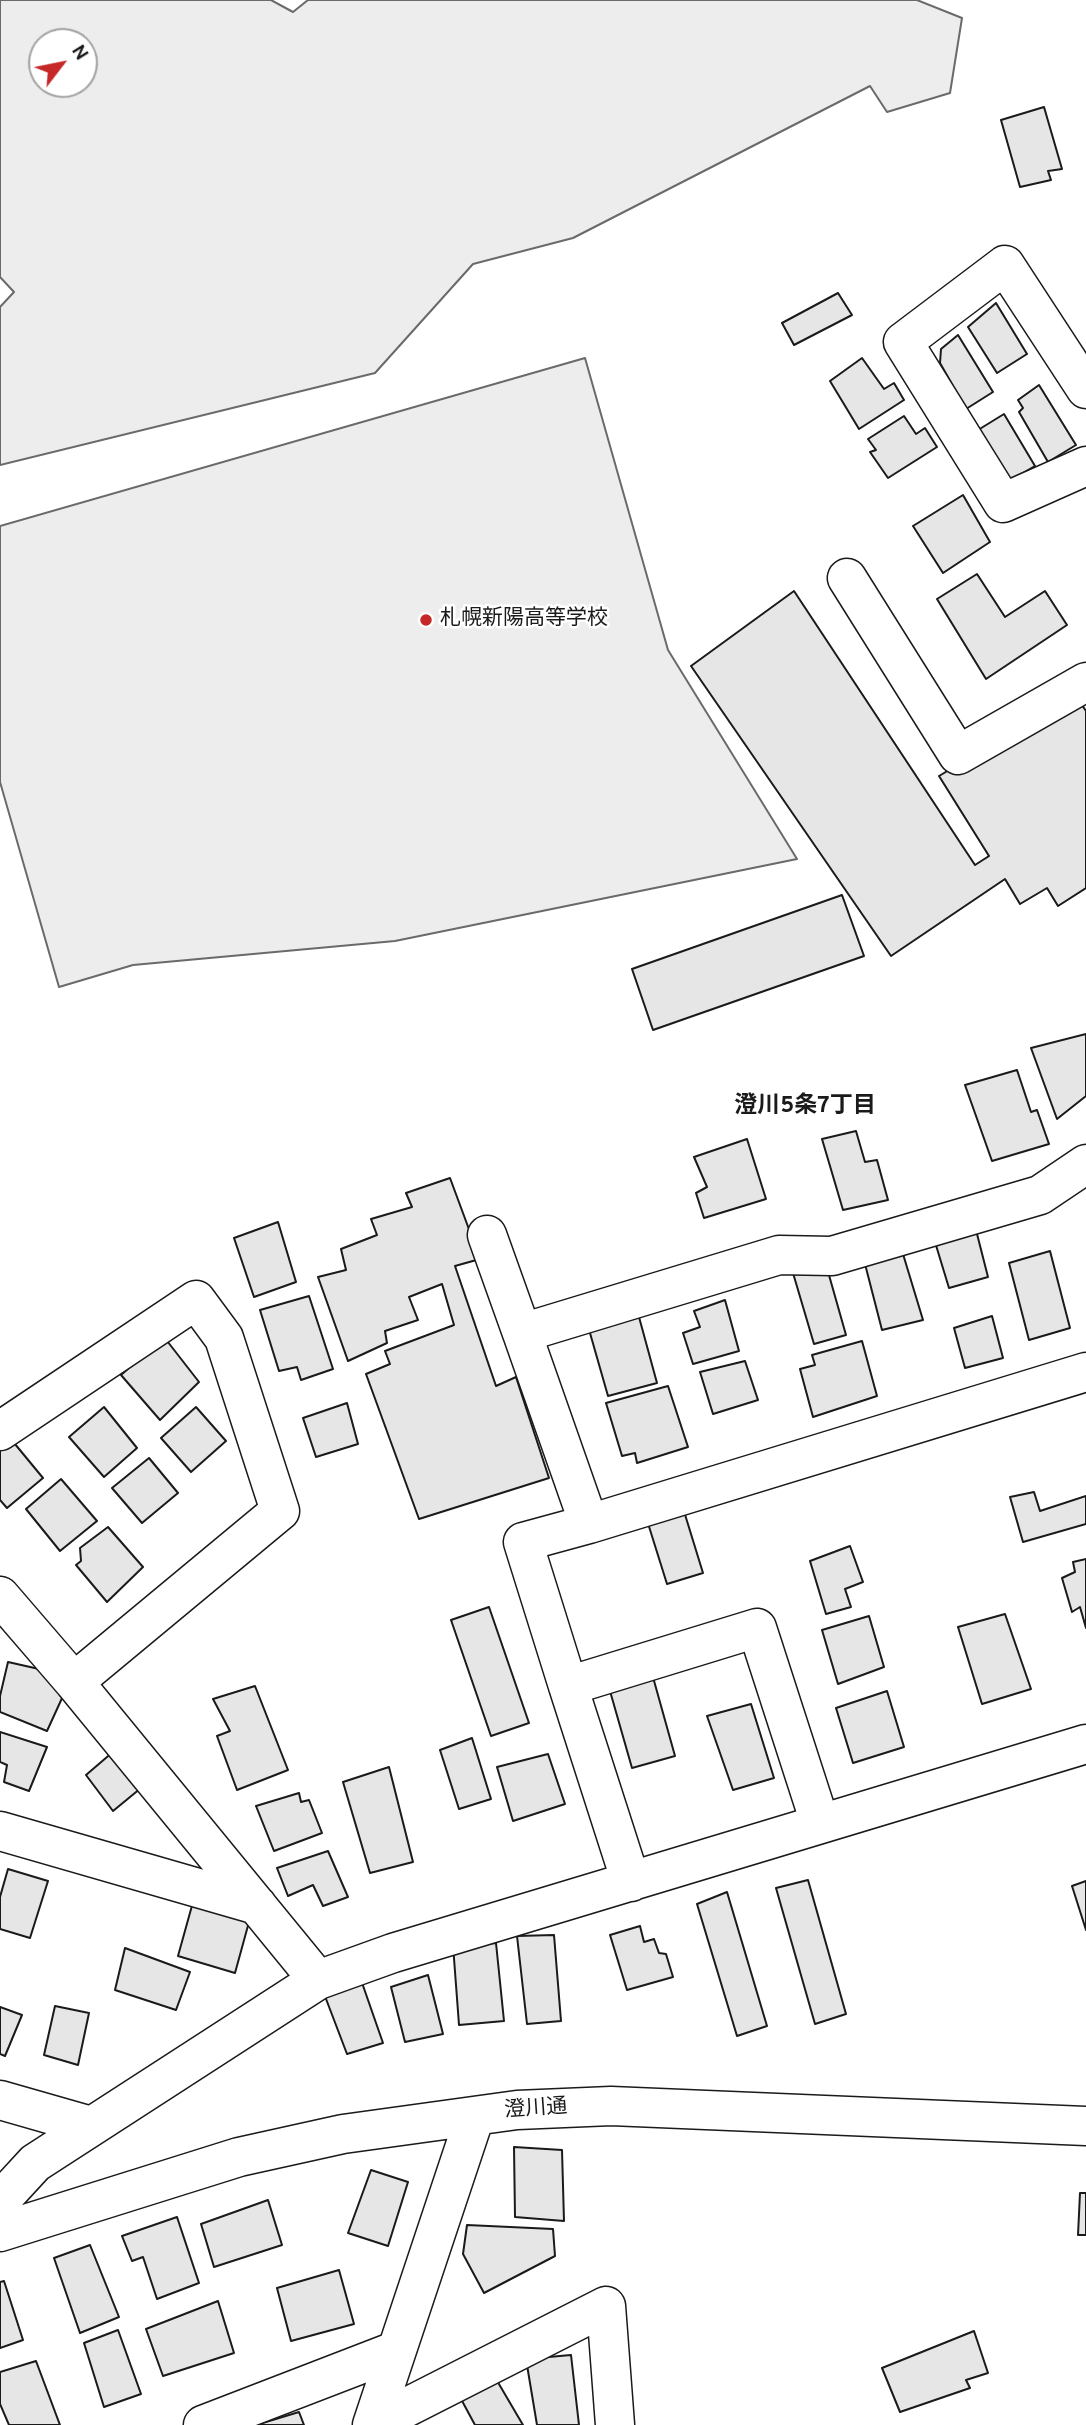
<!DOCTYPE html>
<html>
<head>
<meta charset="utf-8">
<style>
	body { margin:0 }
	#map { position:relative; width:1086px; height:2425px; overflow:hidden; background:#fff; font-family:Overpass,sans-serif }
	canvas { display:block }
	.north { position:absolute; left:28px; top:28px; width:70px; height:70px; box-sizing:border-box; background:#fff; border:2px solid #a3a3a3; border-radius:50%; rotate:58deg; font-size:19px; font-weight:700; line-height:28px; text-align:center; color:#1a1a1a }
	.north::after { content:''; display:block; margin:auto; width:24px; height:32px; background:#c62828; clip-path:polygon(50% 0,100% 100%,50% 72%,0 100%) }
</style>
</head>
<body>
<div id="map">
<canvas width="1086" height="2425"></canvas>
<div class="north">N</div>
</div>
<script>
const ctx = document.querySelector('canvas').getContext('2d');
ctx.lineJoin = 'round';
function fillPath(path, color) { ctx.fillStyle = color; ctx.fill(path, 'evenodd'); }
function stroke(path, color, width, dash) { ctx.strokeStyle = color; ctx.lineWidth = width; ctx.lineCap = dash ? 'butt' : 'round'; ctx.setLineDash(dash || []); ctx.stroke(path); }
function write(font, color, halo, rows, align = 'center') {
  ctx.font = font + ' Overpass,"Noto Sans JP",sans-serif'; ctx.lineWidth = 5; ctx.setLineDash([]); ctx.textBaseline = 'middle'; ctx.strokeStyle = halo; ctx.fillStyle = color; for (const [text, x, y, turn = 0] of rows) {
    ctx.save(); ctx.translate(x, y); ctx.rotate((+turn || 0) * Math.PI / 180); ctx.textAlign = isNaN(turn) ? turn : align; if (halo) ctx.strokeText(text, 0, 0); ctx.fillText(text, 0, 0); ctx.restore();
  }
}
const green = new Path2D(`
	M0 0H271L293 12 308 0H917L962 18 950 93 887 112 870 86 573 238 473 264 375 373 0 465V307L14 292 0 277ZM84 42V84H42V42Z
	M585 358 668 650 797 859 395 941 133 965 59 987 0 782V526Z`);
fillPath(green, '#ededed');
stroke(green, '#6a6a6a', 2);
const building = new Path2D(`
	M1044 107 1062 169 1048 171 1051 180 1020 187 1001 120Z
	M838 293 852 315 794 345 782 323Z
	M996 303 1027 354 997 373 968 327Z
	M958 335 993 392 966 409 940 363 941 349Z
	M862 358 884 389 894 383 904 400 859 429 830 381Z
	M1039 385 1076 445 1048 462 1019 412 1023 408 1018 400Z
	M1004 414 1035 466 1009 481 978 430Z
	M904 416 916 434 925 428 937 447 888 478 870 452 876 450 868 439Z
	M963 495 990 542 943 573 913 526Z
	M977 574 1005 617 1045 591 1067 625 986 679 937 599Z
	M794 591 975 865 989 856 939 776 1075 695 1086 711V888L1058 906 1047 888 1020 904 1005 879 891 956 691 666Z
	M842 895 864 956 653 1030 632 969Z
	M1086 1034V1096L1057 1119 1031 1048Z
	M1017 1070 1031 1112 1037 1110 1049 1144 992 1161 965 1085Z
	M856 1131 865 1162 877 1160 888 1200 843 1210 822 1139Z
	M747 1139 766 1199 704 1218 696 1193 707 1187 694 1157Z
	M450 1178 480 1259 455 1266 496 1386 516 1377 549 1478 419 1519 366 1374 390 1364 385 1351 454 1325 442 1284 409 1297 418 1320 385 1331 387 1343 348 1361 318 1277 346 1270 341 1249 377 1235 371 1219 412 1207 406 1193Z
	M278 1222 296 1282 254 1297 234 1238Z
	M976 1230 988 1277 949 1288 935 1242Z
	M1050 1251 1070 1328 1029 1340 1009 1263Z
	M903 1254 923 1320 882 1330 865 1264Z
	M825 1261 846 1335 814 1344 793 1273Z
	M309 1296 333 1369 301 1380 297 1367 279 1371 260 1310Z
	M725 1300 739 1351 693 1364 683 1333 700 1327 694 1311Z
	M992 1316 1003 1358 965 1368 954 1328Z
	M639 1317 657 1383 608 1396 586 1319Z
	M164 1337 199 1382 160 1420 121 1375Z
	M862 1341 877 1396 813 1417 800 1369 815 1365 812 1355Z
	M745 1361 758 1400 713 1414 700 1372Z
	M668 1386 688 1447 637 1463 635 1453 622 1456 606 1403Z
	M347 1403 358 1444 316 1457 303 1418Z
	M104 1407 137 1448 104 1477 69 1437Z
	M196 1407 226 1441 191 1472 161 1438Z
	M10 1438 43 1478 7 1508 0 1500V1447Z
	M149 1458 178 1493 142 1523 112 1488Z
	M61 1479 97 1521 60 1551 26 1509Z
	M1034 1492 1040 1511 1086 1496V1524L1023 1542 1010 1497Z
	M683 1508 703 1573 667 1584 646 1517Z
	M108 1527 143 1567 107 1602 76 1565 81 1561 80 1548Z
	M850 1546 863 1582 845 1589 851 1607 826 1614 810 1561Z
	M1086 1559V1628L1080 1607 1072 1612 1062 1578 1075 1572 1073 1562Z
	M489 1607 529 1723 491 1736 451 1620Z
	M1005 1614 1031 1689 982 1704 958 1627Z
	M869 1616 884 1667 838 1684 822 1630Z
	M8 1662 39 1669 63 1696 47 1731 0 1712V1696Z
	M651 1670 675 1756 632 1768 608 1684Z
	M255 1686 288 1770 237 1790 217 1736 230 1731 213 1699Z
	M887 1691 904 1747 853 1763 836 1708Z
	M751 1704 774 1778 733 1790 707 1716Z
	M0 1732 47 1747 29 1791 4 1782 7 1765 0 1762Z
	M472 1738 491 1799 459 1809 440 1750Z
	M114 1751 141 1788 113 1811 86 1775Z
	M548 1754 565 1804 513 1821 497 1767Z
	M389 1767 413 1862 370 1873 343 1782Z
	M299 1793 301 1802 309 1800 322 1833 274 1851 256 1806Z
	M328 1851 348 1897 323 1906 313 1885 288 1896 277 1868Z
	M8 1869 48 1881 30 1938 0 1929V1897Z
	M808 1880 846 2014 815 2024 776 1888Z
	M1086 1881V1930L1072 1886Z
	M727 1892 767 2026 737 2036 697 1904Z
	M193 1902 249 1922 235 1973 178 1956Z
	M640 1926 644 1942 654 1939 659 1953 666 1954 673 1977 627 1990 610 1935Z
	M554 1935 561 2021 527 2024 517 1936Z
	M496 1943 504 2021 459 2025 453 1945Z
	M125 1948 190 1972 176 2010 115 1990Z
	M428 1975 443 2034 405 2042 391 1987Z
	M360 1977 383 2043 347 2054 323 1991Z
	M55 2006 89 2013 78 2065 44 2055Z
	M0 2007 22 2015 5 2056 0 2054Z
	M514 2147 562 2150 564 2221 515 2217Z
	M371 2170 408 2182 388 2246 348 2233Z
	M1080 2193H1086V2235H1078Z
	M268 2200 282 2245 214 2267 201 2224Z
	M177 2217 199 2283 157 2299 143 2257 132 2261 122 2236Z
	M467 2225 553 2229 555 2256 484 2293 463 2254Z
	M90 2245 119 2317 80 2333 54 2258Z
	M339 2270 354 2324 291 2341 277 2288Z
	M4 2281 23 2340 0 2348V2282Z
	M218 2301 234 2353 163 2376 146 2329Z
	M118 2330 141 2394 104 2407 84 2343Z
	M974 2331 988 2373 966 2380 970 2388 900 2412 882 2368Z
	M571 2355 579 2425H537L526 2359Z
	M36 2361 60 2425H9L0 2404V2372Z
	M496 2379 523 2425H475L461 2399Z
	M299 2412 304 2425H256Z`);
fillPath(building, '#e6e6e6');
stroke(building, '#1a1a1a', 2);
const minor = new Path2D(`
	M1086 389 1005 265 903 342 1003 503 1086 466
	M847 578 958 755 1086 682
	M487 1235 522 1333
	M0 1431 196 1300 224 1338 280 1511 74 1682
	M589 1524 1086 1372
	M0 1596 74 1682 318 1980
	M568 1686 523 1542 589 1524 522 1333 779 1255 832 1256 1040 1195 1086 1164
	M0 1831 257 1905
	M631 1882 568 1686 757 1628 820 1823
	M0 2100 91 2126
	M0 2201 35 2163 318 1980 393 1953 1086 1744
	M0 2232 239 2157 343 2134 517 2110 611 2106 1086 2126
	M203 2425 395 2351
	M372 2425 606 2306 615 2425
	M372 2425 475 2116`);
stroke(minor, '#1a1a1a', 41);
stroke(minor, '#fff', 38);
for (const [x, y, r, color] of [
	[426,620,7,"#c62828"]
]) { const dot = new Path2D(); dot.arc(x, y, r, 0, 2 * Math.PI); ctx.fillStyle = color; ctx.fill(dot); stroke(dot, '#fff', 2.5); }
write('21px', '#1a1a1a', '#fff', [
	["札幌新陽高等学校",440,620]
], 'left');
write('21px', '#1a1a1a', '#fff', [
	["澄川通",536,2110,-4]
]);
write('bold 23px', '#1a1a1a', '#fff', [
	["澄川5条7丁目",805,1107]
]);
</script>
</body>
</html>
